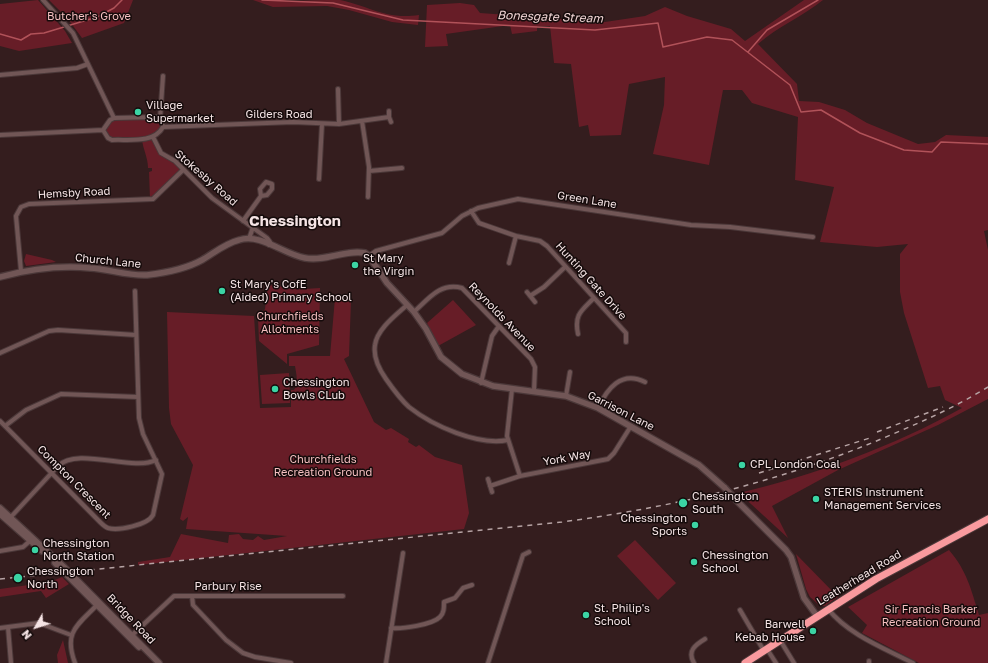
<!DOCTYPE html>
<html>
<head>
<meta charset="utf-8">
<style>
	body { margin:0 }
	#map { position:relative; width:988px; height:663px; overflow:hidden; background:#341d1e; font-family:"Golos Text",sans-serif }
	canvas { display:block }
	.north { position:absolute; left:16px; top:607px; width:40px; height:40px; -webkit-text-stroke:3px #150b0b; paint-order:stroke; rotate:231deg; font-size:11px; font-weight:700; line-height:16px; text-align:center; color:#f5e4e5 }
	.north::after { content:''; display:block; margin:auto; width:14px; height:18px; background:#f5e4e5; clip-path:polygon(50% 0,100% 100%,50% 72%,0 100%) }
</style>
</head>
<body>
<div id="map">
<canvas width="988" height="663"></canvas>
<div class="north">N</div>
</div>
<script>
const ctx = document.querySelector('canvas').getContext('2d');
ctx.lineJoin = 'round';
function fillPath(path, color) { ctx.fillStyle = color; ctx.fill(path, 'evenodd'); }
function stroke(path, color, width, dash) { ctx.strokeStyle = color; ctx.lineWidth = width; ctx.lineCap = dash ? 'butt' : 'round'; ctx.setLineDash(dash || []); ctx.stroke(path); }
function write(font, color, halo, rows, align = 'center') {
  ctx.font = font + ' "Golos Text",sans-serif'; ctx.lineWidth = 3; ctx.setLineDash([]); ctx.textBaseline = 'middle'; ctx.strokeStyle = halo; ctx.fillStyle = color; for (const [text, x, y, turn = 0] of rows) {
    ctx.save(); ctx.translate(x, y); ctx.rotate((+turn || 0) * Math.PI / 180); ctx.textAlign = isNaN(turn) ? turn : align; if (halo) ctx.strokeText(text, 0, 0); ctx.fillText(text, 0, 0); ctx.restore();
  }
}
fillPath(new Path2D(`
	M38 0 65 31 72 43 19 51 0 46V4Z
	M49 0H133L124 23 82 38 68 19Z
	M253 0H283L290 2C306 0 324 0 340 0 370 6 385 20 419 15L418 25 392 22 349 10 327 6 273 7Z
	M804 0H823C802 17 778 26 758 44L797 84 799 101 819 102 845 110 867 123 918 144 935 142 946 135 988 137V230L984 231 988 250V399L938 425 838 470 772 506 788 538 739 493C815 475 894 446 962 408L945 400 940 386 928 388 904 313 900 292V254L908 244 877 247 820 242 834 187 795 180 798 117 752 103 742 90H723L709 165 653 154 664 105 665 77 629 84 621 135 590 136 588 125 579 127 571 64 554 63 550 26H537V31L512 34 510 25 446 34 448 46 425 47 427 5 460 3 474 5 480 13 605 22 645 16 665 7 687 16 731 29 745 41Z
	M159 117 163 127 153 137 164 155 183 170 150 199 149 172 152 171V168H148C148 157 143 150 142 139L112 140 105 134 106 125 110 120Z
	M26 254 52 260 56 262 26 266 24 261Z
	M268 285 304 289 320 288 319 345 287 354V364L259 341 258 319 265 309Z
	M335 298 351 300 349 356 344 359 374 422 386 430 391 428 409 439 408 442 416 447 419 445 435 457 462 465 469 513 464 529 138 565V562L170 557 181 534 228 543 229 535 239 534 243 539 253 540 258 536 264 540 287 536 186 529 188 517 183 521 180 519 193 465 171 424 169 408 167 312 254 316 260 408 291 407V390H294C299 384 296 373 295 366H289V356H330Z
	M453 300 476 325 438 346 427 323Z
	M289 373 290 403 262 404 260 375Z
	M635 540 676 583 658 600 617 556Z
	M949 550C967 571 971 589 979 615L988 613V663H919L862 633 867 625 848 607Z
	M796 554 838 597 825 606H820L810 597 806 589Z
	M62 577 69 584 46 598 41 591 0 597V589L50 582Z
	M63 640 68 663H58L57 655Z`), '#671d27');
stroke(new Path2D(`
	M262 0 333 3 403 20 595 30 658 23 663 47 707 37 732 40 790 85 801 112 821 110 860 133 904 150 932 152 941 142 988 144
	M0 34 21 40 31 34 44 33 97 17 114 8 122 0
	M748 52 767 30 818 0`), '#b15259', 1.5);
const street = new Path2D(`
	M43 0 73 33 114 118
	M0 75 77 68 88 64
	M338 89 339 124
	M156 117 162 121 163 127C154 144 128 139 112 140L108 138 103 130 110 120 114 118Z
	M389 117 391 122
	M160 119 163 76
	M362 121 369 167 368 197
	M163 127 293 122 339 124 389 117V111
	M0 135 103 130
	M153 137 161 153 175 161 212 198 267 238 270 242 269 245
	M369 171 402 168
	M319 179 322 124
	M266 182 272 184V189L267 195 261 196 260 189Z
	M471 211 479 223 516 236 540 241 547 246 626 333V342
	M243 221 261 196
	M249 239 253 227
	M369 256 376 251 442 233 462 216 478 208 518 199 691 225 730 227 813 237
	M509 263 516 236
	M21 271 16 216 21 207 29 204 153 199 183 170
	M527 292 535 302
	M530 296 544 287 565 267
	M407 305C396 315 377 329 375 345 373 357 379 369 386 379 393 389 400 399 409 407 433 426 478 446 508 440
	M414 312C429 298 441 282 462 288L531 359 535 367 534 391
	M578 334C574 315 581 311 593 299
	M0 353 49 331 58 330 136 335
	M481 383 492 336 499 326
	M512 389 507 436 520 476
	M566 396 570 372
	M598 408C607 389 621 370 645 382
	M0 421 100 522C102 524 105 527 108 528 118 531 148 525 153 515L162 474 143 434 139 418 135 291
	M5 426 26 410 61 394 138 397
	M488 479 492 492
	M490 486 520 476 608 459 614 453 631 426
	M9 519 58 466C78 446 132 472 156 460
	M0 551 23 547 31 540
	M192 596 193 605 226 640 243 653 255 657 291 663
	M828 609C849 635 884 648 913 663
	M740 610 764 651
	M8 627 11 663
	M0 628 39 623 71 635
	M391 628C402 629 432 625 440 617 444 613 444 608 444 602L455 598 463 588 472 585
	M130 637 174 596H343
	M780 640 794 663
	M767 649 776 663
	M75 663C63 631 78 625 99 603
	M386 663 403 553
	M488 663 523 555 529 552
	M694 663C687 651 695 645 705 639
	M869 663V661`);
const secondary = new Path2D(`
	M0 277C30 269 58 265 90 268 108 269 128 276 147 275 164 273 186 269 202 260 214 253 224 244 239 240 261 233 283 254 305 258 325 262 346 249 365 253L369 256 387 283 414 312 426 329 441 357 462 374 493 386 566 396 598 408 699 465 725 488
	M735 499 786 550 791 557 804 598 817 616
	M0 508 64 567 159 663
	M0 514 42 551
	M55 563 139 647`);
const highway = new Path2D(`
	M745 663 876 579 988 519`);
stroke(street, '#4b3839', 6);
stroke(secondary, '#4b3839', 8);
stroke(highway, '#4b3839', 9);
stroke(street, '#715656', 4);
stroke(secondary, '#715656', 5.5);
stroke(highway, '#f99a9e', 7);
stroke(new Path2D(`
	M877 432 943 407
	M759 473 873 437
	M0 579 562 522C680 506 783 481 893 434 926 420 957 406 988 387`), '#b6a3a4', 1.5, [5, 5]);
const secondaryBridge = new Path2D(`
	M725 488 735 499`);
stroke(secondaryBridge, '#4b3839', 8, []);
stroke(secondaryBridge, '#715656', 5.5);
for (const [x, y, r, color] of [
	[138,112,4,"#3bd4a4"],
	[355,265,4,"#3bd4a4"],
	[222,291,4,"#3bd4a4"],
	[275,389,4,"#3bd4a4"],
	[742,465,4,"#3bd4a4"],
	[816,499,4,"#3bd4a4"],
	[683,503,5,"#3bd4a4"],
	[695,525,4,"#3bd4a4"],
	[35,550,4,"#3bd4a4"],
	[694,562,4,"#3bd4a4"],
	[18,578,5,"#3bd4a4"],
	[586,615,4,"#3bd4a4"],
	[813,631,4,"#3bd4a4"]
]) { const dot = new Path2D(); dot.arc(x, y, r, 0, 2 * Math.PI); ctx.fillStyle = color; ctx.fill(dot); stroke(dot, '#150b0b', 1.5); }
write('11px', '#f5bfc0', '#150b0b', [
	["Butcher's Grove",89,17],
	["Churchfields",290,317],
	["Allotments",290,330],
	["Churchfields",323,460],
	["Recreation Ground",323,473],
	["Sir Francis Barker",931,610],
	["Recreation Ground",931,623]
]);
write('11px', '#f5e4e5', '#150b0b', [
	["Village",146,106],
	["Supermarket",146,119],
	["St Mary",363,259],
	["the Virgin",363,272],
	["St Mary's CofE",230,285],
	["(Aided) Primary School",230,298],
	["Chessington",283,383],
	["Bowls CLub",283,396],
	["CPL London Coal",750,465],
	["STERIS Instrument",824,493],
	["Management Services",824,506],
	["Chessington",692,497],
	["South",692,510],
	["Chessington",687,519,"right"],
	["Sports",687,532,"right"],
	["Chessington",43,544],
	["North Station",43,557],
	["Chessington",702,556],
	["School",702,569],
	["Chessington",27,572],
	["North",27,585],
	["St. Philip's",594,609],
	["School",594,622],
	["Barwell",805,625,"right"],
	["Kebab House",805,638,"right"]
], 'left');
write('11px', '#f5e4e5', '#150b0b', [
	["Gilders Road",279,115],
	["Stokesby Road",206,178,41],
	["Hemsby Road",74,193,-3],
	["Green Lane",587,200,9],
	["Church Lane",108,261,6],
	["Hunting Gate Drive",591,281,48],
	["Reynolds Avenue",502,317,46],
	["Garrison Lane",621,411,27],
	["York Way",567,458,-10],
	["Compton Crescent",74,482,45],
	["Leatherhead Road",859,578,-31],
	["Parbury Rise",228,587],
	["Bridge Road",131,619,46]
]);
write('italic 12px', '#eed2d2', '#150b0b', [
	["Bonesgate Stream",550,17,2]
]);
write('bold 15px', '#f5e4e5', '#150b0b', [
	["Chessington",295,221]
]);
</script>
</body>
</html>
